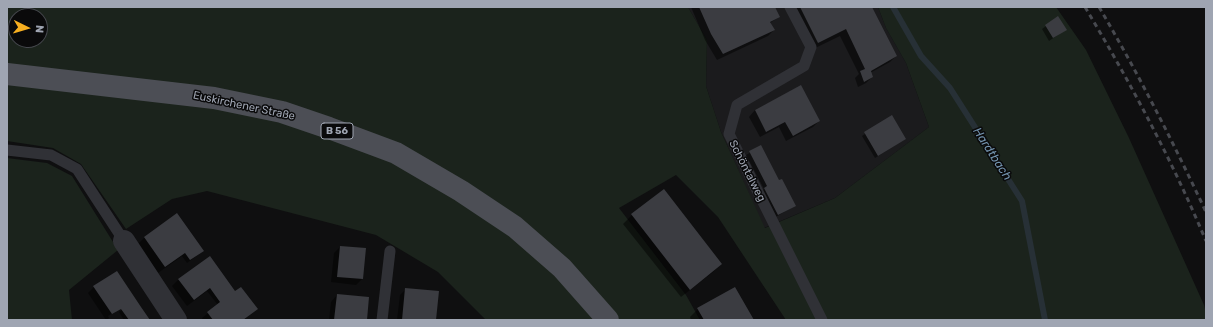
<!DOCTYPE html>
<html>
<head>
<meta charset="utf-8">
<style>
	body { margin:0 }
	#map { position:relative; width:1213px; height:327px; overflow:hidden; background:#0f0f10; font-family:Rubik,sans-serif }
	canvas { display:block }
	.frame { position:absolute; inset:0; border:8px solid #9fa5b2; pointer-events:none }
	.north { position:absolute; left:8px; top:8px; width:40px; height:40px; box-sizing:border-box; background:#0a0a0b; border:1px solid #46484e; border-radius:50%; rotate:95deg; font-size:11px; font-weight:700; line-height:16px; text-align:center; color:#9fa5b2 }
	.north::after { content:''; display:block; margin:auto; width:14px; height:18px; background:#f7af20; clip-path:polygon(50% 0,100% 100%,50% 72%,0 100%) }
</style>
</head>
<body>
<div id="map">
<canvas width="1213" height="327"></canvas>
<div class="frame"></div>
<div class="north">N</div>
</div>
<script>
const ctx = document.querySelector('canvas').getContext('2d');
ctx.lineJoin = 'round';
function fillPath(path, color) { ctx.fillStyle = color; ctx.fill(path, 'evenodd'); }
function stroke(path, color, width, dash) { ctx.strokeStyle = color; ctx.lineWidth = width; ctx.lineCap = dash ? 'butt' : 'round'; ctx.setLineDash(dash || []); ctx.stroke(path); }
function write(font, color, halo, rows, align = 'center') {
  ctx.font = font + ' Rubik,sans-serif'; ctx.lineWidth = 3; ctx.setLineDash([]); ctx.textBaseline = 'middle'; ctx.strokeStyle = halo; ctx.fillStyle = color; for (const [text, x, y, turn = 0] of rows) {
    ctx.save(); ctx.translate(x, y); ctx.rotate((+turn || 0) * Math.PI / 180); ctx.textAlign = isNaN(turn) ? turn : align; if (halo) ctx.strokeText(text, 0, 0); ctx.fillText(text, 0, 0); ctx.restore();
  }
}
fillPath(new Path2D(`
	M688 7H878L886 28 906 63 929 127 835 198 764 228 721 132 706 86 707 40Z`), '#1b1b1d');
fillPath(new Path2D(`
	M7 7H688L707 40 706 86 721 132 765 228 835 198 929 127 906 63 886 28 878 7H1056L1086 50 1129 138 1204 305 1206 313V320H786L718 217 676 175 619 208 686 295 700 320H486L438 272 376 235 207 191 172 199 126 229 81 164 53 148 7 141ZM16 16H40V40H16Z
	M7 158 47 163 72 176 118 250 69 290 72 320H7Z`), '#1b231c');
fillPath(new Path2D(`
	M691 7H774L779 17 770 23 774 30 768 36 717 60 705 40Z
	M792 7H870L896 56 890 62 870 73 872 77 866 83 858 87 855 78 859 74 840 36 809 51Z
	M1058 17 1065 30 1049 41 1042 29Z
	M801 86 819 121 813 127 786 141 779 127 760 137 749 117 755 110Z
	M892 116 905 139 875 158 862 136Z
	M760 147 778 182 794 205 791 208 774 218 761 192 764 189 746 155Z
	M663 190 721 264 713 272 681 297 623 224 632 215Z
	M177 215 199 254 187 263 182 256 158 273 138 244 144 238Z
	M340 247 362 279 356 285 331 282 334 253Z
	M116 272 149 320H124L119 312 129 305V302L108 316 109 318 106 320 88 293 94 287Z
	M178 280 235 292 256 309 244 320H203L202 318 218 305 207 291 187 306 172 286Z
	M406 289 436 320H397L400 295Z
	M337 295 366 320H329L331 302Z
	M698 309 753 320H691L690 317Z`), '#0007');
stroke(new Path2D(`
	M893 7 921 56 950 88 1022 201 1045 320`), '#273036', 6);
fillPath(new Path2D(`
	M699 7H775L780 17 770 22 775 30 723 54 711 34Z
	M800 7H872L897 56 871 71 873 77 864 82 860 71 865 69 846 29 818 43Z
	M1058 16 1067 30 1053 38 1045 25Z
	M801 85 820 121 793 136 785 122 766 132 755 110Z
	M892 115 906 139 878 156 864 132Z
	M761 145 779 180 782 179 796 206 778 215 764 188 767 186 749 151Z
	M664 189 722 264 690 290 631 214Z
	M177 213 204 251 190 260 185 253 165 267 144 237Z
	M340 246 366 248 363 279 337 277Z
	M210 256 235 291 241 287 258 309 243 320H213L207 312 220 302 210 288 194 300 178 279Z
	M117 271 141 307 150 320H129L121 309 112 314 93 286Z
	M735 287 754 320H704L697 308Z
	M405 288 439 291 436 320H402Z
	M337 294 369 297 367 320H334Z`), '#3b3c41');
stroke(new Path2D(`
	M790 7 811 47 804 66 737 105 729 134 822 320
	M7 150 51 155 77 169 124 241
	M382 320 390 251`), '#303136', 11);
stroke(new Path2D(`
	M124 241 176 320`), '#303136', 22);
stroke(new Path2D(`
	M7 74 214 98 282 112 329 128 396 153 461 191 515 227 562 268 608 320`), '#4c4e55', 22);
stroke(new Path2D(`
	M1085 7C1130 82 1172 160 1206 241
	M1099 7C1138 73 1173 142 1206 212`), '#47494f', 3, [5, 4]);
for (const [x, y, w] of [
	[337,131,32]
]) { const box = new Path2D(); box.roundRect(x - w / 2, y - 8, w, 16, 3); ctx.fillStyle = '#0a0a0b'; ctx.fill(box); stroke(box, '#9fa5b2', 1); }
write('bold 10px', '#9fa5b2', null, [
	["B 56",337,131]
]);
write('11px', '#9fa5b2', '#0a0a0b', [
	["Euskirchener Straße",244,106,12],
	["Schöntalweg",747,171,63]
]);
write('italic 12px', '#7494af', '#0a0a0b', [
	["Hardtbach",992,154,57]
]);
</script>
</body>
</html>
